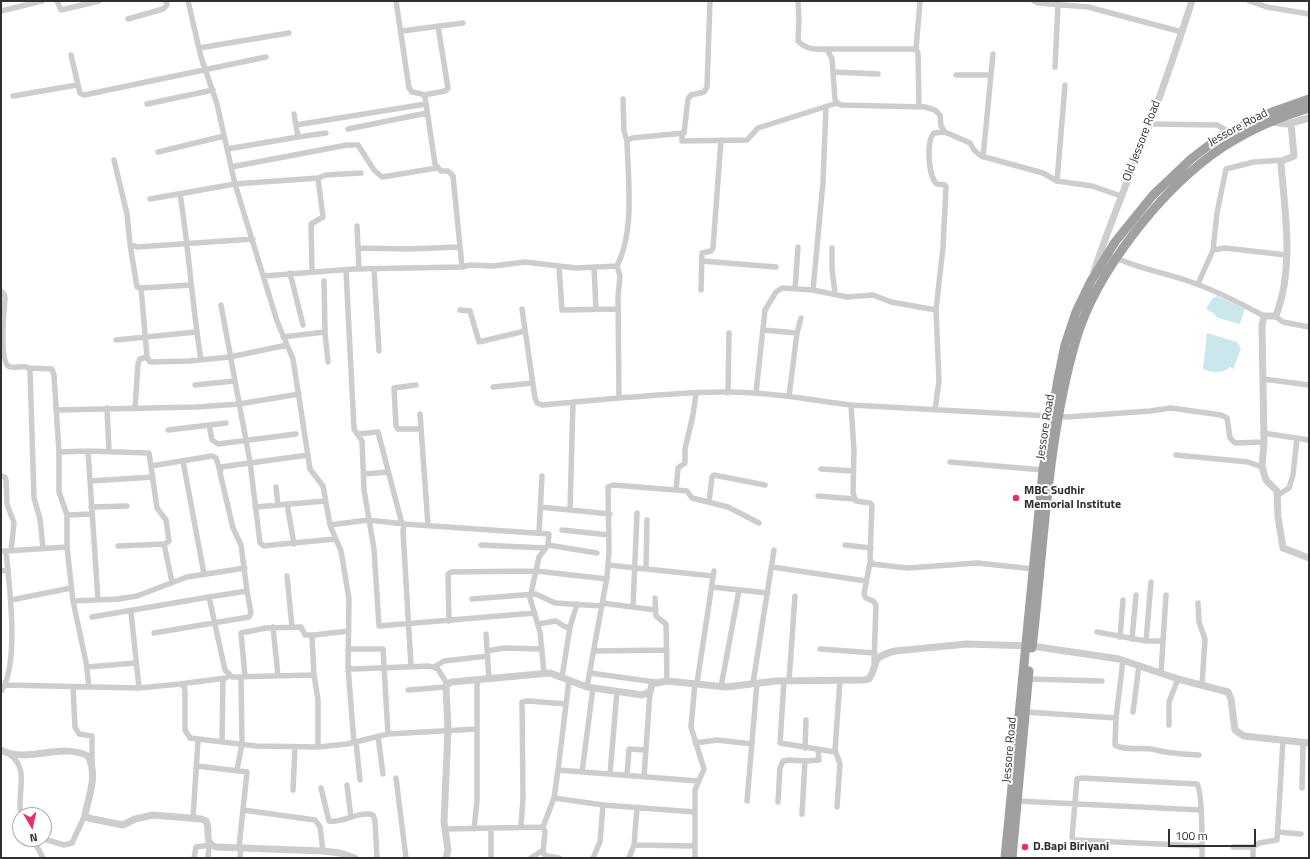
<!DOCTYPE html>
<html>
<head>
<meta charset="utf-8">
<style>
	body { margin:0 }
	#map { position:relative; width:1310px; height:859px; overflow:hidden; background:#fff; font-family:"Titillium Web",sans-serif }
	canvas { display:block }
	.frame { position:absolute; inset:0; border:2px solid #303030; pointer-events:none }
	.north { position:absolute; left:12px; top:807px; width:40px; height:40px; box-sizing:border-box; background:#fff; border:1px solid #acacac; border-radius:50%; rotate:171deg; font-size:11px; font-weight:700; line-height:16px; text-align:center; color:#303030 }
	.north::after { content:''; display:block; margin:auto; width:14px; height:18px; background:#ea2f65; clip-path:polygon(50% 0,100% 100%,50% 72%,0 100%) }
	.scale { position:absolute; left:1168px; top:829px; width:88px; height:18px; box-sizing:border-box; border:2px solid #303030; border-top:0; padding-left:5px; font-size:12px; line-height:14px; white-space:nowrap; color:#303030; -webkit-text-stroke:3px #fff; paint-order:stroke }
</style>
</head>
<body>
<div id="map">
<canvas width="1310" height="859"></canvas>
<div class="frame"></div>
<div class="north">N</div>
<div class="scale">100 m</div>
</div>
<script>
const ctx = document.querySelector('canvas').getContext('2d');
ctx.lineJoin = 'round';
function fillPath(path, color) { ctx.fillStyle = color; ctx.fill(path, 'evenodd'); }
function stroke(path, color, width, dash) { ctx.strokeStyle = color; ctx.lineWidth = width; ctx.lineCap = dash ? 'butt' : 'round'; ctx.setLineDash(dash || []); ctx.stroke(path); }
function write(font, color, halo, rows, align = 'center') {
  ctx.font = font + ' "Titillium Web",sans-serif'; ctx.lineWidth = 4; ctx.setLineDash([]); ctx.textBaseline = 'middle'; ctx.strokeStyle = halo; ctx.fillStyle = color; for (const [text, x, y, turn = 0] of rows) {
    ctx.save(); ctx.translate(x, y); ctx.rotate((+turn || 0) * Math.PI / 180); ctx.textAlign = isNaN(turn) ? turn : align; if (halo) ctx.strokeText(text, 0, 0); ctx.fillText(text, 0, 0); ctx.restore();
  }
}
fillPath(new Path2D(`
	M1217 296 1245 309 1240 324 1218 318 1213 313 1206 309 1212 299Z
	M1207 333 1237 342 1241 349 1233 369 1230 367C1223 374 1212 373 1203 369Z`), '#cae7ee');
stroke(new Path2D(`
	M57 1 61 10 99 1
	M188 1 201 57 217 104 235 184 277 321 293 359 310 469 323 486 330 525 341 551 349 599 348 667 353 669 429 666 438 669 447 684
	M396 1 409 88 412 92 422 94 425 97 435 164 441 171H448L453 176 462 267 470 265 493 266 525 262 576 268 617 266
	M710 1 707 87 704 92 691 95 688 99 684 133 632 138 627 141C628 180 635 231 617 266L620 276 618 297 619 398C664 395 709 390 754 393 787 395 819 401 851 405L854 451 853 493 856 501 870 503 872 505 870 558 872 564 908 568 977 563 1034 569
	M798 1 799 20 798 41C805 49 816 50 827 49L832 59 835 99 837 103 841 105 925 107 935 110 940 115 941 126 945 132 970 143 974 150 981 156 1043 173 1057 181 1092 186 1121 196
	M1034 1 1038 3 1088 7 1182 32
	M1249 1 1267 7 1309 14
	M1 11 42 1
	M128 19 163 9 167 5 166 1
	M402 31 463 23
	M199 48 289 33
	M827 49H916L918 53 919 107
	M916 49 920 1
	M71 55 80 93 84 95 266 57
	M1055 67 1058 5
	M833 72 878 74
	M956 75H991
	M424 95 445 91 448 88 438 26
	M13 96 77 85
	M623 99 624 131 627 141
	M147 104 213 90
	M1150 124 1217 125 1229 132
	M296 125 426 104
	M348 129 427 113
	M682 134V141L747 140 758 128 837 103
	M298 137 326 133
	M227 149 298 137 294 114
	M158 152 224 136
	M983 157 993 54
	M114 160 127 214 130 244 137 247 253 239
	M231 167 347 145H358L374 170 382 177 437 168
	M1057 181 1065 85
	M180 194C189 249 192 305 201 360
	M150 199 235 184 318 178
	M357 226 359 269
	M130 244 137 287 141 288 191 285
	M358 248 409 249 459 247
	M832 248V269L835 293
	M1213 250 1217 213 1226 169 1254 162 1284 160
	M1114 257C1139 269 1166 273 1191 282 1217 291 1240 303 1264 316
	M702 261 776 267
	M559 267 562 310 618 309
	M594 267 596 309
	M374 269 379 351
	M346 270 354 429 362 441 364 490 374 549 379 626 535 613
	M312 271 311 224 323 217 318 178 326 175 361 173
	M290 273 303 325
	M264 276 354 269 462 267
	M324 281 325 332 328 362
	M1198 284 1213 250 1225 248 1286 255
	M141 288 147 357 150 362 189 361 230 357 287 345
	M795 289 798 247
	M701 290 702 253 711 251 713 248 721 140
	M813 290 823 182 826 107
	M1 291 4 294 5 298C4 310 0 359 8 366 12 369 21 366 27 367L30 370 34 498 40 519 43 548
	M221 305 250 462 260 543 264 546 272 545 336 539
	M522 309 535 398 537 403 542 405 619 398
	M460 310 470 311 479 342 525 331
	M1275 316 1283 322 1309 327
	M763 330 797 333
	M283 337 325 332
	M116 340 196 332
	M29 368 52 369 54 375 59 452V492L67 515V547
	M1263 379 1309 385
	M195 385 234 381
	M416 385 394 388 396 426 398 429H421
	M493 387 533 383
	M696 393 693 415 685 449V463L678 468 676 490 687 491 692 498 728 507 759 523
	M728 393 729 333
	M756 393 765 310 776 292 782 288 813 290 847 297 873 295 891 302 936 310
	M789 396 797 333 801 318
	M851 405 1067 417 1150 411 1171 408 1221 415 1227 418 1230 438 1235 443 1264 442
	M107 408 109 451
	M135 409 138 364 140 359 147 357
	M56 410 197 407 239 404 299 394
	M935 410 939 381 936 310 943 247 946 187 945 185 937 184C928 177 926 140 934 133L945 132
	M420 414 428 525
	M209 425 212 440 218 444 296 434
	M168 430 226 423
	M1263 433 1309 440
	M357 434 378 432 402 524
	M88 451 98 600
	M59 452 88 451 149 453 157 508 166 520 169 541 165 544
	M308 455 221 467 220 473 233 528 241 545 247 591 209 597 225 670 232 677 314 675
	M1176 455 1248 462 1262 467
	M183 461 204 574
	M950 462 1043 470
	M151 466 212 456 216 458 220 471
	M821 469 853 471
	M364 474 388 472
	M1 476 5 477 6 480 7 504 14 523 11 551
	M90 481 153 477
	M276 487 278 505
	M1278 495 1289 488 1293 475 1297 438
	M818 496 854 499
	M709 502 712 477 714 475 765 485
	M287 504 294 544
	M91 507 127 506
	M255 507 325 501
	M540 507 610 514
	M570 510 573 402
	M67 515 91 514
	M330 525 368 520 404 524
	M562 530 609 535
	M539 533 542 476
	M481 545 545 548
	M548 545 597 553
	M845 545 871 548
	M118 546 164 544 172 582
	M1 551H6C9 582 20 666 1 691
	M6 551 67 547 73 601 118 599 137 596 187 577 245 568
	M870 562 864 594 866 598 873 601 876 605 874 662
	M608 565 713 576
	M772 567 866 581
	M646 568 647 520
	M1 571 8 570
	M287 576 292 627
	M712 587 768 593
	M655 598 656 616 666 624 667 681
	M472 599 536 594 555 603 602 606
	M11 600 71 588
	M73 601 86 662 89 687
	M602 603 655 610
	M1198 603 1199 622 1205 639 1202 685
	M633 607 637 513
	M131 612 139 688
	M92 617 209 597
	M449 621 448 574 451 572 536 571 607 579
	M538 624 556 621 565 627H570L577 604
	M273 627 278 676
	M1097 632 1146 641H1163
	M154 633 249 617 251 613 247 591
	M486 634 489 679
	M1120 637 1123 600
	M1132 639 1136 595
	M1146 641 1151 582
	M348 649H383L388 734
	M820 649 875 653
	M487 651 504 648 542 649
	M594 651 667 650
	M1123 660 1116 718 1115 745C1127 752 1143 746 1156 750 1170 754 1184 754 1199 755
	M411 666 403 531 404 524 549 534 548 545 539 557 530 598 540 632 544 673
	M87 667 136 663
	M348 667 354 743
	M434 667 444 661 488 656
	M590 673 655 682
	M1161 673 1166 595
	M245 676 241 633 266 628 301 627 305 635H314
	M562 677 570 627
	M1029 679 1102 681
	M569 680 558 770 698 781
	M784 681 780 743 835 752
	M789 681 795 596
	M697 683 714 571
	M753 683 774 550
	M180 684 226 678
	M5 685 139 688 180 684 184 686 185 691V730L190 738 256 746 318 747 347 744 388 734 477 729
	M73 687 75 727 79 734 92 736V763
	M587 687 607 577 609 552 608 487 613 485 676 490
	M721 687 739 590
	M408 690 446 687
	M1026 712 1116 718
	M1133 712 1139 665
	M1169 725V702L1178 679
	M378 736 383 774
	M222 742 223 678
	M356 742 360 780
	M695 743 717 740 752 744
	M318 747V700L314 675 312 638 314 635 349 631
	M805 748 806 720
	M9 754C31 769 16 793 21 815
	M197 766 247 772 239 847
	M237 770 242 744 241 677
	M582 772 593 688
	M610 774 617 691
	M627 775 629 749 645 750
	M644 777 650 692
	M396 778 406 858
	M347 785 351 817
	M321 788 329 821C343 824 359 810 373 815L375 821 377 858
	M1302 788 1303 742
	M293 790 295 747
	M554 798 558 770
	M747 801 757 683
	M1017 801 1201 810
	M778 802 780 768 783 761 788 760 805 761
	M837 807 840 764 835 750 840 680
	M243 810 315 820 320 827 323 851
	M802 814 805 761 819 760 818 750
	M193 818 198 740
	M521 826 523 798 522 702 528 701 566 704
	M543 827 554 798 603 805 695 812
	M445 829 543 827 545 832 543 853 547 856 559 858
	M474 829 477 801V680
	M1278 832 1301 834
	M33 839 43 858
	M44 839 64 845 72 843 85 815
	M634 845 695 846
	M1202 846 1074 840 1072 837 1077 779 1082 778 1197 784C1203 794 1202 844 1202 858
	M1233 847H1253V858
	M1253 847 1259 843 1277 840 1283 740
	M194 858 196 847 210 845
	M208 858 209 846
	M240 858 241 847
	M491 858V828
	M531 858 543 850
	M593 858 600 842 603 805
	M629 858 634 845 637 807
	M695 858V790L704 769 691 727 695 683`), '#cdcdcd', 5.5);
stroke(new Path2D(`
	M1272 122 1287 124 1309 118
	M1291 123 1294 156 1282 161 1281 164C1285 213 1294 266 1277 313L1275 316H1264L1262 326 1264 442 1262 467 1266 480 1277 491 1278 517 1283 548 1309 558
	M1094 271C1109 226 1127 182 1145 137 1162 92 1177 47 1192 1
	M1 750C28 764 61 742 88 756 98 775 89 795 85 815L88 818 123 825 135 819 153 815 201 819 206 821C211 831 203 843 216 847L323 851 340 853 355 858
	M446 858 448 850 444 822 448 730 446 687 447 684 452 682 550 673 587 687 642 695 650 692 652 684 667 681 726 687 776 681 863 680 869 679C880 663 868 658 895 651L967 644 1032 646 1119 659 1178 679 1228 692 1231 699 1235 730 1244 736 1309 743`), '#cdcdcd', 7);
stroke(new Path2D(`
	M1032 648C1044 546 1047 439 1076 340 1096 271 1163 187 1223 147 1249 130 1279 117 1309 108
	M1005 858 1043 470 1058 379 1065 345 1076 312 1091 281 1115 242 1153 195 1191 159 1221 136 1272 112 1309 99
	M1012 858 1029 671`), '#a0a0a0', 9);
for (const [x, y, r, color] of [
	[1016,498,4,"#ea2f65"],
	[1025,847,4,"#ea2f65"]
]) { const dot = new Path2D(); dot.arc(x, y, r, 0, 2 * Math.PI); ctx.fillStyle = color; ctx.fill(dot); stroke(dot, '#fff', 1.5); }
write('12px', '#303030', '#fff', [
	["Jessore Road",1238,128,-28],
	["Old Jessore Road",1142,141,-69],
	["Jessore Road",1046,427,-81],
	["Jessore Road",1010,750,-85]
]);
write('bold 12px', '#303030', '#fff', [
	["MBC Sudhir",1024,491],
	["Memorial Institute",1024,505],
	["D.Bapi Biriyani",1033,847]
], 'left');
</script>
</body>
</html>
